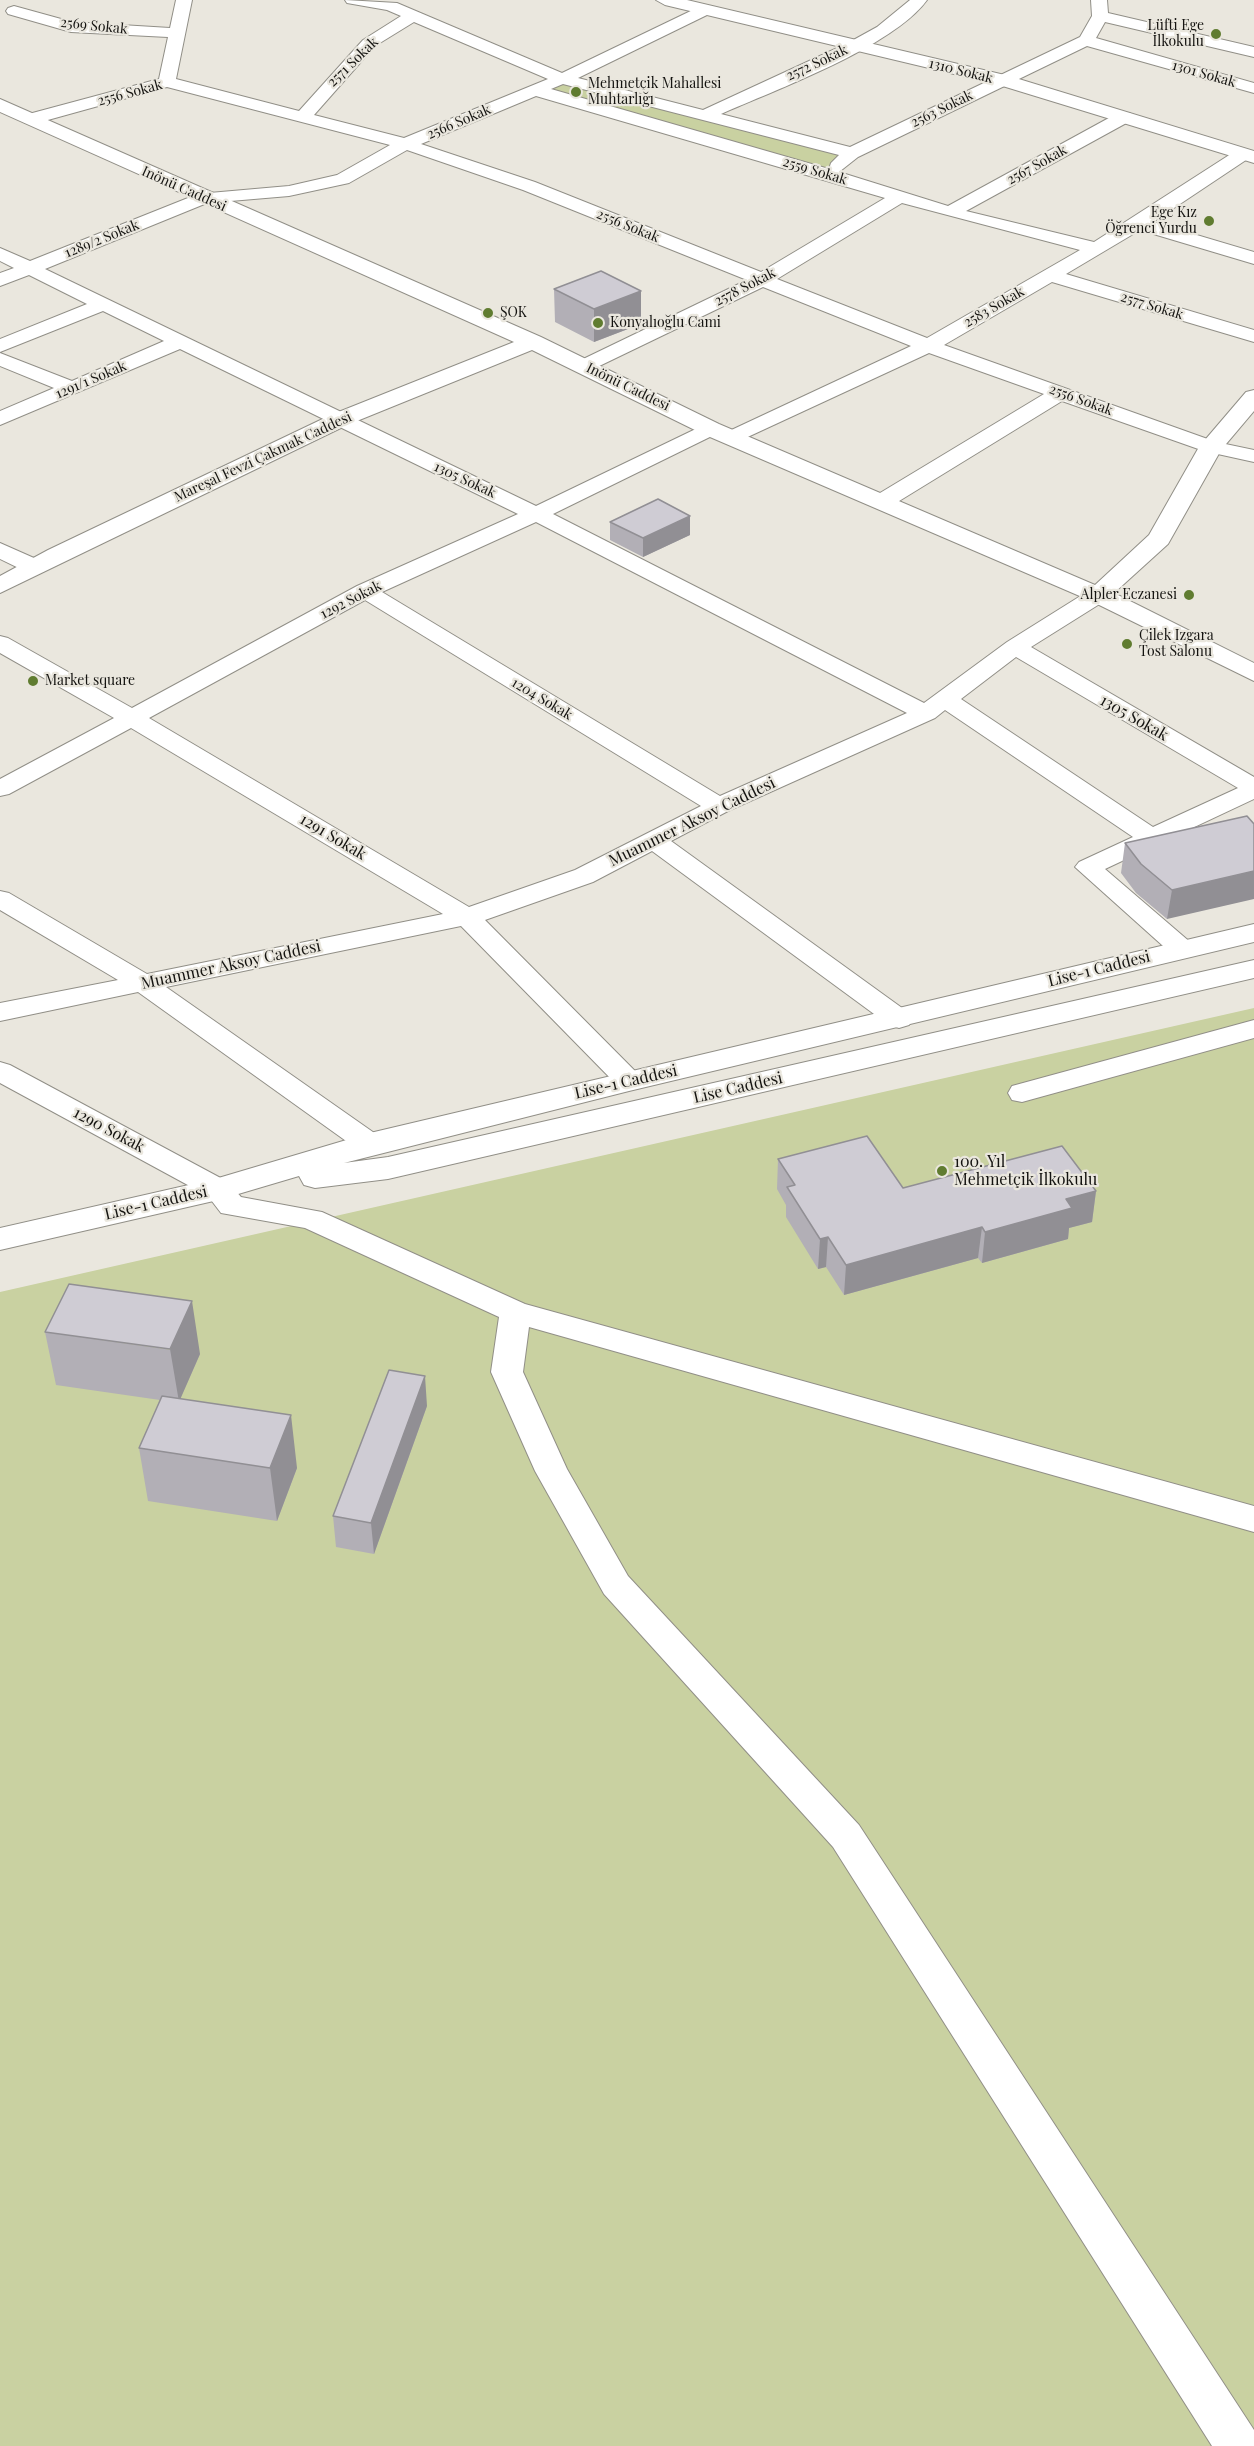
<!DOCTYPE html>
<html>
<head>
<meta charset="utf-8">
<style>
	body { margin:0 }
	canvas { display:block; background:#eae7de }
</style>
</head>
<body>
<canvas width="1254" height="2446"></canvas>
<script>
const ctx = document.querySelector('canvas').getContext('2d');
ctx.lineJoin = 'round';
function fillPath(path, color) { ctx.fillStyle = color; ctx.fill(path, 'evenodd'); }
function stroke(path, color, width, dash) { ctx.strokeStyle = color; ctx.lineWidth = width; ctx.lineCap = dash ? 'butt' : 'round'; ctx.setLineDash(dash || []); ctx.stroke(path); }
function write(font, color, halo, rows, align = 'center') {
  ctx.font = font + ' "Playfair Display",serif'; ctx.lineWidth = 4.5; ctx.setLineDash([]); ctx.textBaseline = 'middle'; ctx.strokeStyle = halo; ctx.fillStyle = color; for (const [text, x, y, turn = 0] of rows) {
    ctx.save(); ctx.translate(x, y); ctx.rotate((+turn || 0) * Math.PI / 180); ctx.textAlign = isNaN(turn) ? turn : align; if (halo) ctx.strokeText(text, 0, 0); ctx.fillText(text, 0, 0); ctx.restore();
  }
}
fillPath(new Path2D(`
	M562 79 852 153 828 174 535 90Z
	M1254 1008V2446H0V1292Z`), '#c9d1a1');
const street = new Path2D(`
	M176 0H192L176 79 299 111 363 40 401 16 387 10 347 3 345 0 397 3 562 73 699 7H711L713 10 711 13 578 78 703 110 848 43 877 27 910 0H927C893 47 775 90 721 114L850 147 1080 37 1092 16 1091 0H1107L1108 13 1254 47V57L1105 22 1096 38 1254 83V93L1087 46 858 157 839 172 948 206 1118 113H1130L1133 117 1130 121 966 211 1094 242 1237 150H1249L1252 154 1249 158 1153 222 1254 252V264L1140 230 1066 274 1254 330V342L1052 282 944 345 1216 442 1254 450V462L1204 451 1062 401 891 506H875L872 501 875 496 1044 394 929 353 739 441H725L722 437 725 433 911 346 763 287 591 370H577L574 366 577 362 747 280 523 190 407 150 349 183 289 196 207 203 45 269 536 506 704 425H718L721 429 718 433 553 514 924 703 1007 642 1090 590H1106L1109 595 1106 600 1031 647 1254 777V799L1105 869 1190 942 1194 948 1190 954 1181 956 1172 954 1075 867 1079 862 1133 837 945 710 935 718 728 811 671 841 909 1013 913 1019 909 1025 899 1028 889 1025 652 851 593 882 485 920 639 1075 643 1081 639 1087 629 1090 619 1087 461 926 166 987 380 1137 385 1144 380 1151 370 1154 360 1151 138 992 0 1021V1003L118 980 0 910V891L9 893 147 974 443 914 131 728 9 794 0 796V779L114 718 0 653V636L8 638 132 708 357 586 518 514 180 349 0 425V411L54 388 0 366V353L72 381 164 341 103 311 0 352V339L87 304 29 275 0 286V273L14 268 0 261V248L30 261 198 194 289 186 337 175 390 145 167 87 37 123H25L22 119 25 115 159 79 168 37 71 32 8 14 6 11 8 8 14 6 72 22 170 28ZM414 22 548 79 404 138 314 115 375 46ZM563 84 839 155 831 163 829 169 551 89ZM536 96 885 198 761 272 535 182 421 144ZM902 203 1080 250 927 338 777 279ZM536 522 907 713 720 796 382 592ZM365 600 701 806 575 870 469 907 149 718ZM1016 657 1238 788 1153 827 961 699Z
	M0 543 43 562 46 567 43 572H27L0 559Z
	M1254 1020V1038L1022 1102 1012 1100 1008 1093 1012 1086Z
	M0 1062 10 1065 228 1182 241 1197 322 1212 525 1304 1254 1506V1532L529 1327 523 1372 567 1469 628 1576 859 1825 1254 2430V2446H1212L833 1847 604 1594 535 1471 491 1372 499 1317 305 1228 221 1213 208 1196 0 1083Z`);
const secondary = new Path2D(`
	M656 0H687L1009 76 1254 151V163L996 84 665 5Z
	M0 99 541 337 719 424 1095 585 1149 535 1199 447 1246 392 1254 390V411L1221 450 1168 544 1114 593 1254 663V681L1089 600 703 434 532 350 347 425 0 593V576L48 550 331 415 514 342 0 112Z
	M1254 924V942L629 1091 344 1163 388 1157 1254 960V978L388 1179 315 1188 304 1185 299 1176 218 1200 0 1250V1228L215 1179 370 1133Z`);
stroke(street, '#918f87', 2);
stroke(secondary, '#918f87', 2);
fillPath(street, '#fff');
fillPath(secondary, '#fff');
fillPath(new Path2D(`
	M554 289 641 324 594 342 555 322Z
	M610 522 690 535 643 557 610 540Z
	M1247 816 1167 919 1136 893 1121 873 1125 843Z
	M778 1159 903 1188 1096 1191 1092 1222 1069 1228 1068 1239 982 1263 978 1258 844 1295 826 1267 818 1269 786 1217V1205L777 1189Z
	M45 1332 200 1354 180 1399 297 1468 277 1521 148 1501 139 1448 160 1400 56 1385Z
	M427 1406 374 1554 336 1547 333 1516Z`), '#b2afb6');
fillPath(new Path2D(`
	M641 291V324L594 342V309Z
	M690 516V535L643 557V538Z
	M1254 871V899L1167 919 1172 890Z
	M1096 1191 1092 1222 1069 1228 1068 1239 982 1263 985 1232 1066 1199Z
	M982 1227 978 1258 844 1295 846 1265Z
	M828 1237 826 1267 818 1269 820 1239Z
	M192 1301 200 1354 179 1402 170 1349Z
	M425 1376 427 1406 374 1554 371 1523Z
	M291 1415 297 1468 277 1521 270 1468Z`), '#918f94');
const building = new Path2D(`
	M601 271 641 291 594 309 554 289Z
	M658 499 690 516 643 538 610 522Z
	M1247 816 1254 824V871L1172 890 1141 864 1125 843Z
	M867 1136 903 1188 1062 1146 1096 1191 1066 1199 1072 1208 985 1232 982 1227 846 1265 828 1237 820 1239 787 1187 795 1185 778 1159Z
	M69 1284 192 1301 170 1349 45 1332Z
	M389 1370 425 1376 371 1523 333 1516Z
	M162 1396 291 1415 270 1468 139 1448Z`);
fillPath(building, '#cfccd4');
stroke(building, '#918f94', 1.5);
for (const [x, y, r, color] of [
	[1216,34,6,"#607c30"],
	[576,92,6,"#607c30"],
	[1209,221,6,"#607c30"],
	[488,313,6,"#607c30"],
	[598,323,6,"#607c30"],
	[1189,595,6,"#607c30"],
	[1127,644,6,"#607c30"],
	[33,681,6,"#607c30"],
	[942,1171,6,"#607c30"]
]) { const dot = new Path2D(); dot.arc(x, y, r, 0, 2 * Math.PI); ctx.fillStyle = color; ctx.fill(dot); stroke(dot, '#eae7de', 2); }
write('14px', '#141310', '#eae7de', [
	["2569 Sokak",94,26,6],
	["2571 Sokak",353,62,-44],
	["2572 Sokak",817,63,-25],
	["1310 Sokak",961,71,14],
	["1301 Sokak",1204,74,16],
	["2556 Sokak",130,93,-15],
	["2563 Sokak",942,109,-26],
	["2566 Sokak",459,122,-23],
	["2567 Sokak",1037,165,-29],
	["2559 Sokak",815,171,17],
	["Inönü Caddesi",184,189,24],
	["2556 Sokak",628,226,22],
	["1289/2 Sokak",102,239,-22],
	["2578 Sokak",745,287,-27],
	["2577 Sokak",1152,306,17],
	["2583 Sokak",994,307,-30],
	["1291/1 Sokak",91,380,-23],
	["Inönü Caddesi",628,387,26],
	["2556 Sokak",1081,400,20],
	["Mareşal Fevzi Çakmak Caddesi",263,457,-25],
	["1305 Sokak",465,480,25],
	["1292 Sokak",351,600,-27],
	["1204 Sokak",542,699,31]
]);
write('14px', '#141310', '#eae7de', [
	["Lüfti Ege",1204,26,"right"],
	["İlkokulu",1204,42,"right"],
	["Mehmetçik Mahallesi",588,84],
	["Muhtarlığı",588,100],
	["Ege Kız",1197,213,"right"],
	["Öğrenci Yurdu",1197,229,"right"],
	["ŞOK",500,313],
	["Konyalıoğlu Cami",610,323],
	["Alpler Eczanesi",1177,595,"right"],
	["Çilek Izgara",1139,636],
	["Tost Salonu",1139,652],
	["Market square",45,681]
], 'left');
write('16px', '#141310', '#eae7de', [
	["1305 Sokak",1134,718,30],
	["Muammer Aksoy Caddesi",692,822,-26],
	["1291 Sokak",333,837,31],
	["Muammer Aksoy Caddesi",231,965,-12],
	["Lise-1 Caddesi",1099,969,-14],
	["Lise-1 Caddesi",626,1082,-13],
	["Lise Caddesi",738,1088,-13],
	["1290 Sokak",109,1130,28],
	["Lise-1 Caddesi",156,1203,-13]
]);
write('16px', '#141310', '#eae7de', [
	["100. Yıl",954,1162],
	["Mehmetçik İlkokulu",954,1180]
], 'left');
</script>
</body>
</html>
